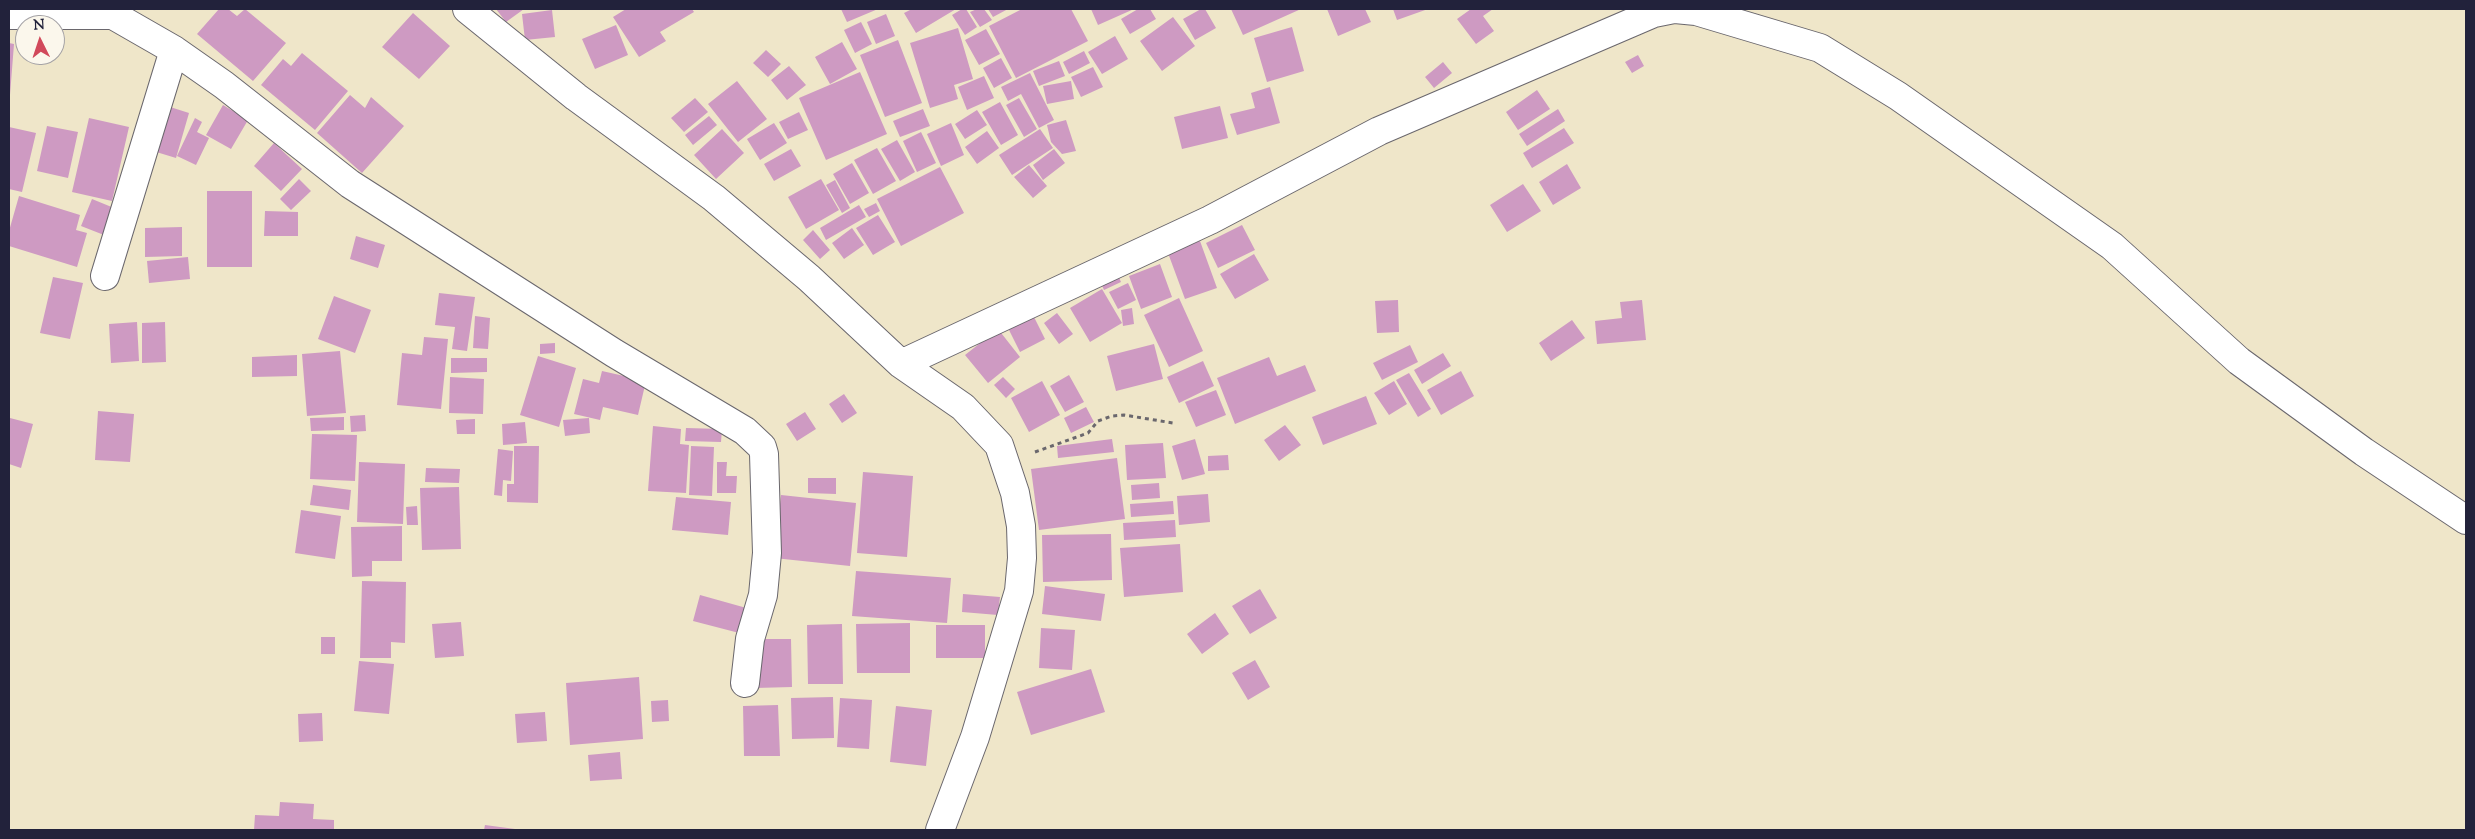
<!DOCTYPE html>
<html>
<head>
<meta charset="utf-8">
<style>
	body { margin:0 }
	#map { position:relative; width:2475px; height:839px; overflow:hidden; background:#efe6c9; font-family:"Sorts Mill Goudy",serif }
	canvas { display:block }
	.frame { position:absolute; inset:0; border:10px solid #22223b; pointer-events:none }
	.north { position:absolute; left:15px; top:15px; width:50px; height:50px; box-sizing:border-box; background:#fbf7ec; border:1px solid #a4a2a5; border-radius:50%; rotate:356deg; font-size:14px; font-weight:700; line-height:20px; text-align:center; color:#22223b }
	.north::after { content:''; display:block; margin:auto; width:18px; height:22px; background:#d1495b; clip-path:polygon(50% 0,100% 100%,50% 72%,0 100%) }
</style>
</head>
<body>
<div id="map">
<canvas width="2475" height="839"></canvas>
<div class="frame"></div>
<div class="north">N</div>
</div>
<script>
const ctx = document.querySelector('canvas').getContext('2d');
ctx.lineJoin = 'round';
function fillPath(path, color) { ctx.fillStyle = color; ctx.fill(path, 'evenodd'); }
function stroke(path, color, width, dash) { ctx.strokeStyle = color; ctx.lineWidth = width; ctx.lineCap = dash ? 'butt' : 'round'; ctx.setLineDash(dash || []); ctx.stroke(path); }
fillPath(new Path2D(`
	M219 9H228L237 16 245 9 286 43 253 81 197 34Z
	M496 9H524L506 22Z
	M626 9H692L694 12 660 32 666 41 639 57 613 17Z
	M841 9H878L847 22Z
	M912 9H956L916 33 904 13Z
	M962 9H966L977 27 965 35 952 15Z
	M977 9H984L992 20 980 27 970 12Z
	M988 9H1008L993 17Z
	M1022 9H1071L1088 41 1016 78 989 26Z
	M1091 9H1134L1098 25Z
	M1138 9H1150L1156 19 1130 34 1121 19Z
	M1201 9H1205L1216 28 1195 40 1183 19Z
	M1231 9H1301L1243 35Z
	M1327 9H1365L1371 22 1338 36Z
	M1393 9H1428L1397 20Z
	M1471 9H1493L1483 16 1494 31 1476 44 1457 19Z
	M552 10 555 37 525 40 522 14Z
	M413 13 450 46 419 79 382 47Z
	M886 14 895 36 876 44 867 22Z
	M1173 17 1195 46 1162 71 1140 41Z
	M861 22 872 44 855 53 844 30Z
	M616 25 628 55 595 69 582 39Z
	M1292 27 1304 71 1267 82 1254 38Z
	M958 28 973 79 954 85 958 99 930 108 910 43Z
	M986 29 1000 54 979 65 965 40Z
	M1115 36 1128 59 1102 74 1088 52Z
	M898 40 922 103 885 117 860 55Z
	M842 42 857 69 830 84 815 57Z
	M9 43 14 44 10 95H9Z
	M766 50 781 64 768 77 753 63Z
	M1084 51 1090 63 1069 74 1063 62Z
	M302 53 348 91 315 130 261 85 283 59 291 66Z
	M1638 55 1644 66 1632 73 1625 62Z
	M1001 58 1012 78 994 88 983 68Z
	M1059 61 1065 76 1039 86 1033 71Z
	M1443 62 1452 73 1434 88 1425 77Z
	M789 66 806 85 787 100 771 80Z
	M1093 67 1103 87 1081 97 1071 77Z
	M860 72 887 134 826 160 799 98Z
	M1030 73 1054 120 1039 128 1021 94 1008 101 1001 87Z
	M984 76 994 98 967 110 958 87Z
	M737 81 767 119 738 142 708 104Z
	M1071 81 1074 99 1047 104 1043 86Z
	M1270 87 1280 123 1237 135 1230 114 1255 108 1251 93Z
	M1537 90 1550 109 1518 130 1506 112Z
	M350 95 365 108 371 97 404 126 362 173 317 133Z
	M695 98 708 112 684 132 671 118Z
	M1019 98 1037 129 1024 137 1006 105Z
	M1000 102 1018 135 1001 145 982 112Z
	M223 105 248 120 231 149 206 135Z
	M167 106 189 113 176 158 153 151Z
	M1220 106 1228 138 1182 149 1174 117Z
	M923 109 930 126 900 137 893 121Z
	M1558 109 1565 121 1527 146 1519 134Z
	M977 110 987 125 965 139 955 124Z
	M799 112 808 130 788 139 779 122Z
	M709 116 717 125 693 145 685 135Z
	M89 118 129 127 112 201 72 192Z
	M195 118 202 122 197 132 209 138 196 165 177 156Z
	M1066 120 1076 151 1062 154 1051 142 1047 125Z
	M774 123 787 143 760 160 747 139Z
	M951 123 964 155 941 166 927 134Z
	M47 126 78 132 68 178 37 171Z
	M9 127 36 133 22 192 9 189Z
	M1564 128 1574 143 1532 168 1523 153Z
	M722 129 744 153 716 179 694 155Z
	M1040 129 1053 148 1012 175 999 155Z
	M987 131 999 148 977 164 965 147Z
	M921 132 936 163 917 172 903 141Z
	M897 140 915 172 900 181 881 149Z
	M274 143 302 169 281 191 254 166Z
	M877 148 896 181 873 194 854 160Z
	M791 149 801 166 774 181 764 164Z
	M1054 149 1065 163 1043 180 1033 165Z
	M852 163 869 193 850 204 833 174Z
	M1567 164 1581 188 1553 205 1539 182Z
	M1029 165 1047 186 1033 198 1014 177Z
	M940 167 964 213 901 246 877 199Z
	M299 179 311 191 291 210 280 199Z
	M821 179 839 210 806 229 788 197Z
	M835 180 850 208 842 213 826 185Z
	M1523 184 1541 211 1507 232 1490 205Z
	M207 191H252V267H207Z
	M19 196 80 215 76 230 87 233 77 267 9 246V231Z
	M92 199 114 208 104 235 81 226Z
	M876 203 880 211 869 217 864 209Z
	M859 205 866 217 826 240 820 228Z
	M265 211 298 212V236H264Z
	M878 215 895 242 873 255 856 228Z
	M1242 225 1255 250 1218 268 1206 243Z
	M182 227V256L145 257V228Z
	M852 228 864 245 844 259 832 243Z
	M813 230 830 250 820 259 803 240Z
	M356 236 385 245 378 268 350 259Z
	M1200 241 1217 288 1185 299 1168 253Z
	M1254 254 1269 280 1235 299 1220 274Z
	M188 257 190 279 149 283 147 261Z
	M1160 264 1172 297 1141 309 1129 276Z
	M1117 273 1121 282 1104 290 1100 281Z
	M53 277 83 283 70 339 40 333Z
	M1128 283 1136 300 1118 309 1109 292Z
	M1102 289 1122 323 1090 342 1070 308Z
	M439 293 475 297 467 351 452 349 455 327 435 325Z
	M334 296 371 310 355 353 318 339Z
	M1179 298 1203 351 1169 367 1144 315Z
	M1398 300 1399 332 1377 333 1375 301Z
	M1642 300 1646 340 1597 344 1595 321 1622 318 1620 302Z
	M1132 308 1134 324 1123 326 1121 310Z
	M1057 313 1073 334 1059 344 1044 323Z
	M1033 315 1045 339 1020 352 1008 328Z
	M475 316 490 318 488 349 473 348Z
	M1572 320 1585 338 1551 361 1539 343Z
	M137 322 139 361 111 363 109 324Z
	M165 322 166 362 142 363V323Z
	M998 329 1020 357 988 383 965 355Z
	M424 337 448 339 441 409 397 405 402 353 422 355Z
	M555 343V353L540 354V344Z
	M1154 344 1163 379 1116 391 1107 356Z
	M1410 345 1418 362 1382 380 1373 363Z
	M340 351 346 413 307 416 302 354Z
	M1443 353 1451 366 1422 384 1414 370Z
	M297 355V376L252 377V357Z
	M538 356 576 368 559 427 520 415Z
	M1269 357 1277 376 1305 365 1316 391 1235 424 1217 378Z
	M451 358H487V372L451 373Z
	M1203 361 1214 386 1179 403 1167 377Z
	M602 371 646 381 638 415 603 407 600 420 574 414 583 379 599 383Z
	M1461 371 1474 396 1441 415 1427 390Z
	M1409 373 1431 409 1418 417 1396 380Z
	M1069 375 1084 402 1065 412 1050 386Z
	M450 377 484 379 483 414 449 413Z
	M1003 377 1015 389 1006 398 994 385Z
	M1042 381 1060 415 1029 432 1011 398Z
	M1394 381 1407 404 1389 415 1374 393Z
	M1216 390 1226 415 1196 427 1185 402Z
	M844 394 857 413 842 423 829 404Z
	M1366 396 1377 424 1323 445 1312 417Z
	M1086 407 1094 422 1071 433 1064 418Z
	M98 411 134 414 130 462 95 460Z
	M805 412 816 429 797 441 786 424Z
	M365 415 366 431 351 432 350 416Z
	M344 417V430L311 431 310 418Z
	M10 418 33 424 21 468 9 464Z
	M589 418 590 433 565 436 563 420Z
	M475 419V434H457L456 420Z
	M525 422 527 443 503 445 502 424Z
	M1285 425 1301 445 1279 461 1264 440Z
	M653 426 681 429 680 444 689 445 686 493 648 491Z
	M686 428 722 429 721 442 685 441Z
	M312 434 357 435 355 481 310 479Z
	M1112 439 1114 452 1058 458 1057 446Z
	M1195 439 1205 474 1182 480 1172 446Z
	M1163 443 1166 478 1127 480 1125 445Z
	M514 446H539L538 503 507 502V484H514Z
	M691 446 714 447 712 496 689 495Z
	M498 449 513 451 511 481 503 480 502 496 494 495Z
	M1228 455 1229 470 1208 471V456Z
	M1117 458 1125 519 1039 530 1031 469Z
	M359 462 405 464 403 524 357 522Z
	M717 462H727L726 476H737L736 493H717Z
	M426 468 460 469 459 483 425 482Z
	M863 472 913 476 907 557 857 553Z
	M808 478H836V494L808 493Z
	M1159 483 1160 498 1132 500 1131 485Z
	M313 485 351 490 349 510 310 505Z
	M459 487 461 549 422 550 420 488Z
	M1208 494 1210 522 1179 525 1177 496Z
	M781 495 856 503 850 566 774 558Z
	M676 497 731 502 728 535 672 530Z
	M1173 501 1174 514 1131 517 1130 504Z
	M417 506 418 525H407L406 507Z
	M301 510 341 516 335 559 295 553Z
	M1175 520 1176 537 1124 540 1123 523Z
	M402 526V561H372V576L352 577 351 527Z
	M1111 534 1112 580 1043 582 1042 535Z
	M1180 544 1183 592 1124 597 1120 548Z
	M856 571 951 578 947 623 852 616Z
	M362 581 406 582 405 643 391 642V658H360Z
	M1045 586 1105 594 1101 621 1042 614Z
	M1260 589 1277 618 1250 634 1232 606Z
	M963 594 1000 597 998 615 962 612Z
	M700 595 750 609 743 634 693 621Z
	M1215 613 1229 634 1202 654 1187 634Z
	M461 622 464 656 435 658 432 624Z
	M910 623V673H857L856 624Z
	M842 624 843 684H808L807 625Z
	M936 625H985V658H936Z
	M1041 628 1075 630 1072 670 1039 668Z
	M321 637H335V654H321Z
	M755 639H791L792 687 755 688Z
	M1255 660 1270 687 1248 700 1232 673Z
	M359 661 394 664 389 714 354 711Z
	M1091 669 1105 712 1031 735 1017 692Z
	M639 677 643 739 570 745 566 683Z
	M833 697 834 738 792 739 791 698Z
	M840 698 872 700 869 749 837 747Z
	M668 700 669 721 652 722 651 701Z
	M778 705 780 756H744L743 706Z
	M896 706 932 710 926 766 890 762Z
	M545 712 547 741 517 743 515 714Z
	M322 713 323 741 299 742 298 714Z
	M620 752 622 779 590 781 588 755Z
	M280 802 314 804 313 819 334 820V830H254L255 815 279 816Z
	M485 825 515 829V830H484Z`), '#ce9ac2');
const minor = new Path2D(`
	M467 9 576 97 714 198 809 278 901 364 963 407 999 445 1015 493 1021 526 1022 558 1019 591 975 737 940 830
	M1675 9 1696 11 1820 48 1898 96 2112 246 2239 361 2364 452 2466 520
	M9 15H113L118 9
	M113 15 174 50 224 85 350 184 614 353 745 431 762 447 764 454 767 553 763 595 750 639 745 683
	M105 276 174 50
	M901 364 1210 220 1379 131 1654 13 1674 9`);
stroke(minor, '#6a676d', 30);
stroke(new Path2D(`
	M1035 452 1088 433 1098 421 1112 416 1124 415 1173 423`), '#6a676d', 3, [4, 4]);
stroke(minor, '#fff', 28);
</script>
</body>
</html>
